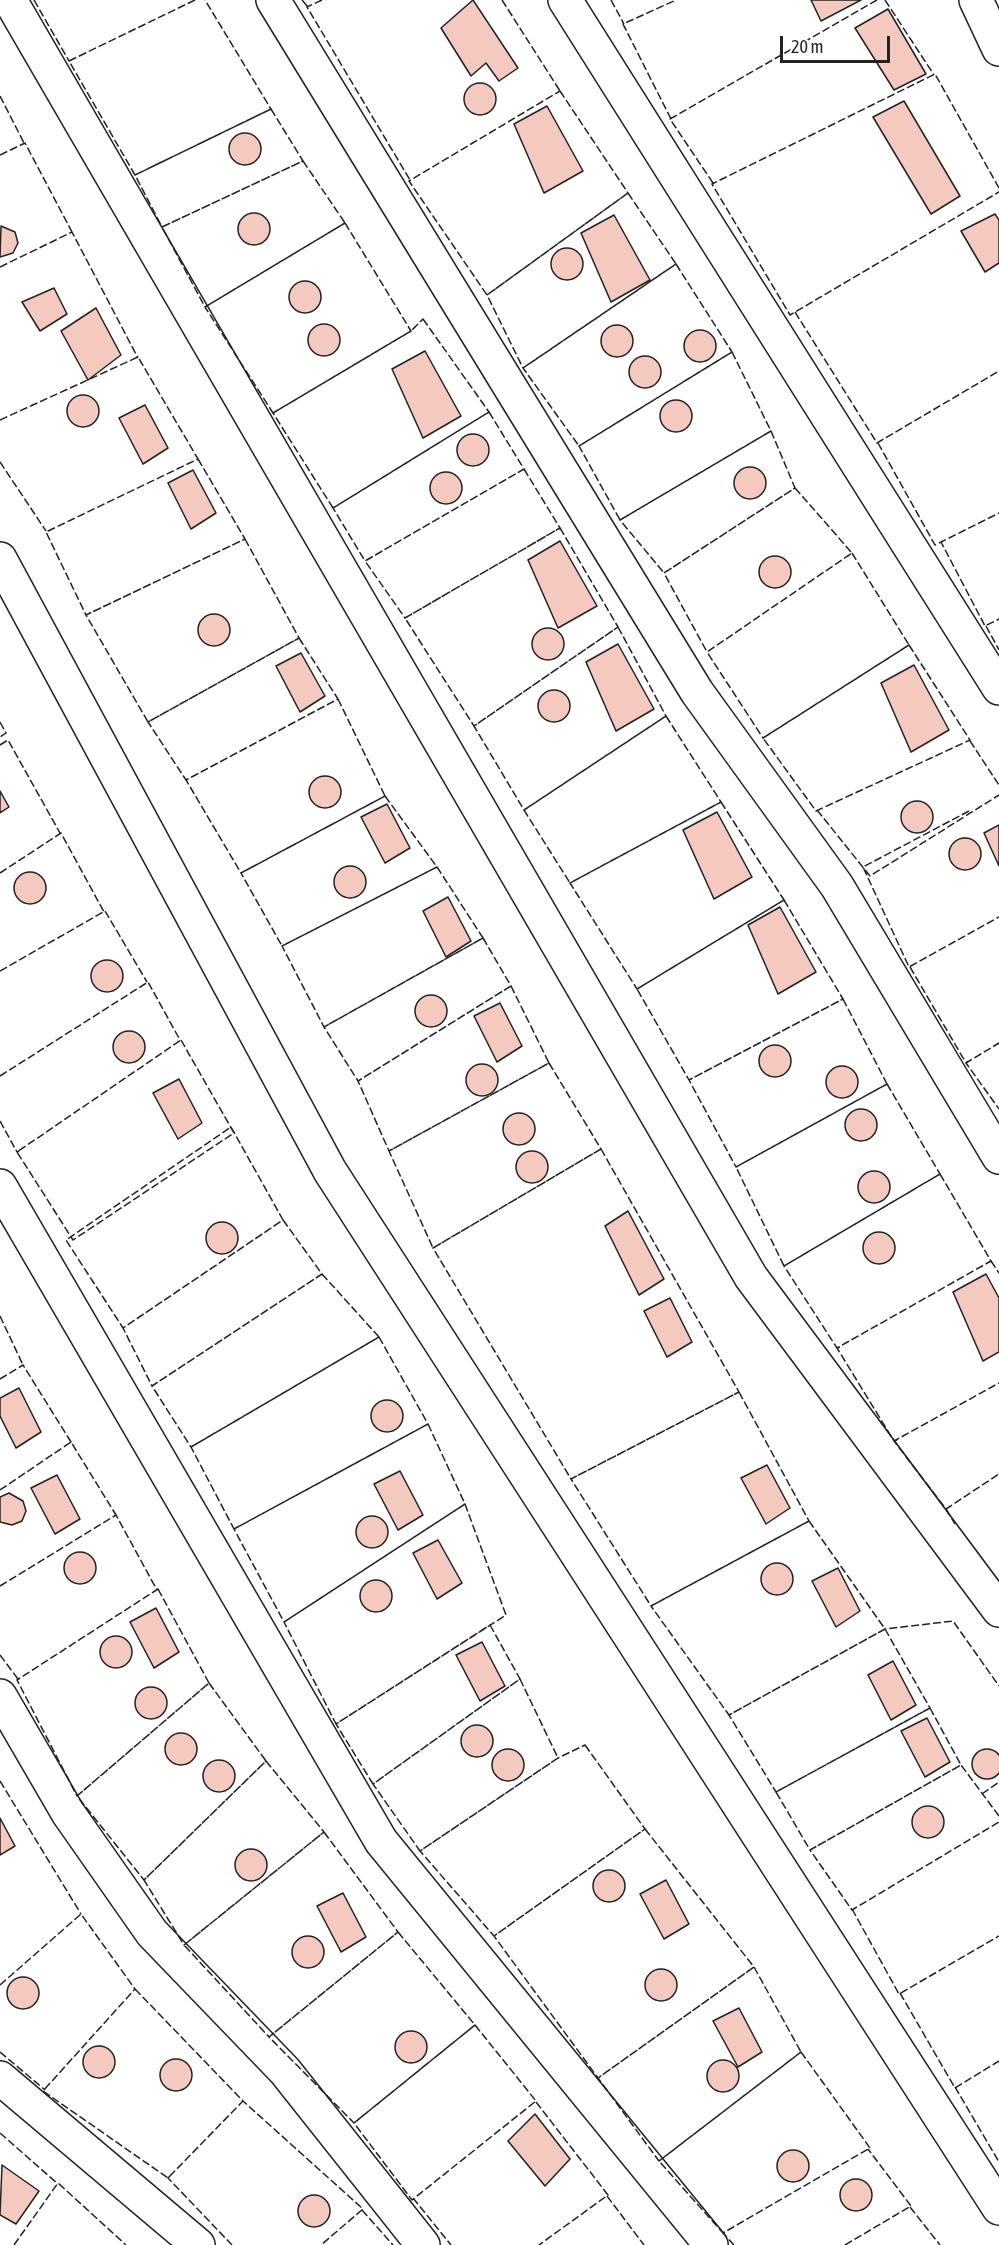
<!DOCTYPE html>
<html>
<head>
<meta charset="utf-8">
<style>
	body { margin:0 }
	#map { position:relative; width:999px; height:2245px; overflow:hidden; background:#fff; font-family:"Asap Condensed",sans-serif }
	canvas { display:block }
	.scale { position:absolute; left:780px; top:36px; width:110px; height:27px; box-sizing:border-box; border:3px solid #222; border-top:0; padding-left:8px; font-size:18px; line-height:21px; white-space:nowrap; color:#222; -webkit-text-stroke:4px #fff; paint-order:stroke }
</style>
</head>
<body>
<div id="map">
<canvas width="999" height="2245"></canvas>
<div class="scale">20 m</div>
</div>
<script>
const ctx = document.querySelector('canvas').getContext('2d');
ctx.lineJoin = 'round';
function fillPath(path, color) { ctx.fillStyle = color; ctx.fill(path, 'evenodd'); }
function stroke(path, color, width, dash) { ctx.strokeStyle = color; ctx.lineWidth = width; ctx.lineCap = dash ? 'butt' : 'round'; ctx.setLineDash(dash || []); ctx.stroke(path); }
const building = new Path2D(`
	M473 0 518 68 499 81 486 63 471 76 441 28Z
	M811 0H861L821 21Z
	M888 9 926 74 894 90 855 28Z
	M464 99a16 16 0 1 1 32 0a16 16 0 1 1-32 0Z
	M904 101 960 196 931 214 873 117Z
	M547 106 583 171 544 193 514 124Z
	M229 149a16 16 0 1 1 32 0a16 16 0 1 1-32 0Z
	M238 229a16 16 0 1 1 32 0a16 16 0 1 1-32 0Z
	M995 214 999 220V263L985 272 961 231Z
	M614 215 650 280 611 302 581 233Z
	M1 226 15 232 18 243 13 253 0 257Z
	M551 264a16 16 0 1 1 32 0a16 16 0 1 1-32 0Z
	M289 297a16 16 0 1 1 32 0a16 16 0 1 1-32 0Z
	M54 288 67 314 40 331 22 302Z
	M96 308 121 355 88 380 61 331Z
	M308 340a16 16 0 1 1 32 0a16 16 0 1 1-32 0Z
	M601 341a16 16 0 1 1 32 0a16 16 0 1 1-32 0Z
	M684 346a16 16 0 1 1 32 0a16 16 0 1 1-32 0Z
	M425 351 461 416 423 438 392 369Z
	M629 372a16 16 0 1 1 32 0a16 16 0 1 1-32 0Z
	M67 411a16 16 0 1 1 32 0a16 16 0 1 1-32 0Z
	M660 416a16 16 0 1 1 32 0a16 16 0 1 1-32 0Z
	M145 405 168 448 143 464 119 418Z
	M457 450a16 16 0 1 1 32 0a16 16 0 1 1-32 0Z
	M734 483a16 16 0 1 1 32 0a16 16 0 1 1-32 0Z
	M193 470 216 513 191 529 168 483Z
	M430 488a16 16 0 1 1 32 0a16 16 0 1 1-32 0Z
	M560 541 597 606 558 628 528 560Z
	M759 572a16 16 0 1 1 32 0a16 16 0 1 1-32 0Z
	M198 630a16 16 0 1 1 32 0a16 16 0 1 1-32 0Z
	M532 644a16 16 0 1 1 32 0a16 16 0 1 1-32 0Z
	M618 644 654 709 616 731 586 662Z
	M301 653 325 696 300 712 276 666Z
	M914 665 949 730 911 752 881 683Z
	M538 706a16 16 0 1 1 32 0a16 16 0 1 1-32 0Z
	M309 792a16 16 0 1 1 32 0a16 16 0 1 1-32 0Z
	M0 791 9 807 0 813Z
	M901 817a16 16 0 1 1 32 0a16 16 0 1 1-32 0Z
	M387 804 410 848 385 863 361 817Z
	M717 812 752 877 714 899 683 830Z
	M999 825V866L984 833Z
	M949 854a16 16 0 1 1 32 0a16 16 0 1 1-32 0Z
	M334 882a16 16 0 1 1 32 0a16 16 0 1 1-32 0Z
	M14 888a16 16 0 1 1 32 0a16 16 0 1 1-32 0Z
	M448 897 471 941 446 957 423 911Z
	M780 907 816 972 778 994 748 925Z
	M91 976a16 16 0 1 1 32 0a16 16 0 1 1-32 0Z
	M415 1011a16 16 0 1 1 32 0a16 16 0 1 1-32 0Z
	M500 1003 522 1046 497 1062 474 1016Z
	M113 1047a16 16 0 1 1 32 0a16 16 0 1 1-32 0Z
	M759 1061a16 16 0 1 1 32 0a16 16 0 1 1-32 0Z
	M466 1080a16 16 0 1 1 32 0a16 16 0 1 1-32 0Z
	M826 1082a16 16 0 1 1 32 0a16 16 0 1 1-32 0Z
	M179 1079 202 1123 178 1139 153 1093Z
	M845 1125a16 16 0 1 1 32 0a16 16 0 1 1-32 0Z
	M503 1129a16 16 0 1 1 32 0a16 16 0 1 1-32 0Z
	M516 1167a16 16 0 1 1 32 0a16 16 0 1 1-32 0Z
	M858 1187a16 16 0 1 1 32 0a16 16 0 1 1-32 0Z
	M628 1211 664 1279 639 1295 605 1226Z
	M206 1238a16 16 0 1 1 32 0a16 16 0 1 1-32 0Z
	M863 1248a16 16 0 1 1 32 0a16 16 0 1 1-32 0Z
	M986 1274 999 1298V1352L983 1361 953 1292Z
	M670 1298 692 1342 667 1357 644 1311Z
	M19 1388 41 1432 16 1448 0 1416V1398Z
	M371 1416a16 16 0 1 1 32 0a16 16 0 1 1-32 0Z
	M767 1465 790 1508 766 1524 741 1478Z
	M400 1471 423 1515 398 1530 374 1484Z
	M57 1475 80 1519 55 1534 31 1488Z
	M9 1493 23 1501 26 1511 22 1521 12 1525 0 1522V1497Z
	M356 1532a16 16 0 1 1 32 0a16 16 0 1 1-32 0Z
	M438 1540 462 1583 437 1599 413 1553Z
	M64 1568a16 16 0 1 1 32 0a16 16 0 1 1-32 0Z
	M761 1579a16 16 0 1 1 32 0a16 16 0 1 1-32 0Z
	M838 1568 860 1611 836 1627 812 1581Z
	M360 1596a16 16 0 1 1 32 0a16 16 0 1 1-32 0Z
	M156 1608 179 1652 154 1668 130 1622Z
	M100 1652a16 16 0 1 1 32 0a16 16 0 1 1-32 0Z
	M482 1642 505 1686 480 1701 456 1655Z
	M893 1661 916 1705 891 1720 868 1675Z
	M135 1703a16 16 0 1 1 32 0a16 16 0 1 1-32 0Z
	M927 1718 950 1762 925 1777 901 1731Z
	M461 1741a16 16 0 1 1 32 0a16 16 0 1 1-32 0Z
	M165 1749a16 16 0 1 1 32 0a16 16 0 1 1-32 0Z
	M972 1764a15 15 0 1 1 30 0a15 15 0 1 1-30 0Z
	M492 1765a16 16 0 1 1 32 0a16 16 0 1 1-32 0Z
	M203 1776a16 16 0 1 1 32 0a16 16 0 1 1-32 0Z
	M912 1822a16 16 0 1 1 32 0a16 16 0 1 1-32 0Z
	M0 1818 15 1846 0 1855Z
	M235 1865a16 16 0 1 1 32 0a16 16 0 1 1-32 0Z
	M593 1886a16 16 0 1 1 32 0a16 16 0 1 1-32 0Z
	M666 1880 689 1924 664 1939 640 1894Z
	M343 1893 366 1937 341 1952 317 1906Z
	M292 1952a16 16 0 1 1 32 0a16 16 0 1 1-32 0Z
	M645 1985a16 16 0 1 1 32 0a16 16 0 1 1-32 0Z
	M7 1993a16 16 0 1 1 32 0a16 16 0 1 1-32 0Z
	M739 2008 762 2052 738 2067 713 2021Z
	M395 2047a16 16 0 1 1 32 0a16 16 0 1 1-32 0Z
	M83 2062a16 16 0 1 1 32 0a16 16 0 1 1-32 0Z
	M160 2075a16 16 0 1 1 32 0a16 16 0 1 1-32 0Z
	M707 2076a16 16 0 1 1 32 0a16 16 0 1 1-32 0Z
	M535 2114 570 2159 545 2186 508 2141Z
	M777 2166a16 16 0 1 1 32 0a16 16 0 1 1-32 0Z
	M2 2165 39 2191 16 2224 0 2215Z
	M840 2195a16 16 0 1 1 32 0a16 16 0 1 1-32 0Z
	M298 2211a16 16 0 1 1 32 0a16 16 0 1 1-32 0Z`);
fillPath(building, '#f3c9c0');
stroke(building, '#222', 1.5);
const street = new Path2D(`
	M10 0 751 1277 999 1610
	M273 0 697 692 837 886 999 1157
	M565 0 999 688
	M976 0 999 49
	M0 559 330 1171 999 2208
	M0 1186 381 1841 711 2245
	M0 1696 68 1813 152 1933 285 2071 423 2245
	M0 2078 198 2245`);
stroke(street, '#222', 36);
stroke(street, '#fff', 33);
stroke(new Path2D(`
	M34 0 69 61 71 60
	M195 0 69 61 135 175 271 109 205 0
	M302 0 308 7
	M322 0 307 7 410 180
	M502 0 560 91
	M611 0 624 24
	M885 0 934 75
	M560 91 628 193 487 295 409 181Z
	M0 96 24 143
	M271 109 303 161 162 227 135 175Z
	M671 119 623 24 676 0
	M0 155 25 143 72 232 69 234
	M303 161 345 223 205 307 162 227Z
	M713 183 670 119 877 0
	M999 188 935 74 712 184 790 315 999 192
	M628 193 676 264 523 368 487 295Z
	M345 223 411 331 273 413 205 307Z
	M676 264 732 352 579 446 523 368Z
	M0 267 72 232 138 358
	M795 312 877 443 999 371
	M423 319 489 412 333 508 273 413 411 331Z
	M732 352 771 431 620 520 579 446Z
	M489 412 524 469 365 561 333 508Z
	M0 420 138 357 198 459
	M771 431 795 488 664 573 620 520Z
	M878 443 935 545 999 513
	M198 459 245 539 86 615 46 532Z
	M0 462 46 531
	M524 469 560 528 405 618 365 561Z
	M795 488 852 553 707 652 664 573Z
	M560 528 618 627 474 726 405 618Z
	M245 539 299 638 148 722 86 615Z
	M943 541 941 542 985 626 999 619
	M852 553 909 645 763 738 707 652Z
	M986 626 999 650
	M618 627 666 716 524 810 474 726Z
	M299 638 338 699 186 780 148 722Z
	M909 645 970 740 816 811 763 738Z
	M338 699 385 796 241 873 186 780Z
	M666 716 721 802 570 883 524 810Z
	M0 722 6 733 0 737
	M970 741 999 785
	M0 745 8 740 60 833
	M385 796 437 867 282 946 241 873Z
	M721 802 784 900 637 989 570 883Z
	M817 810 870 876 999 795
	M969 811 863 867 909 967 999 917
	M437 867 483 938 324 1027 282 946Z
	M0 873 61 833 104 912
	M784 900 843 999 689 1080 637 989Z
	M483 938 511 986 358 1081 324 1027Z
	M910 967 966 1063 999 1043
	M0 971 105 911 147 982
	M511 986 549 1063 389 1151 358 1081Z
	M843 999 887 1084 736 1167 689 1080Z
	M181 1040 234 1133 73 1240 17 1152Z
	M968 1061 966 1063 999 1109
	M549 1063 601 1149 433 1248 389 1151Z
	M0 1076 148 982 180 1040
	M887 1084 940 1174 784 1266 736 1167Z
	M0 1121 17 1152 19 1151
	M231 1127 283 1220 123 1328 66 1240Z
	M601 1149 739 1392 571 1479 433 1248Z
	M940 1174 991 1261 837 1348 784 1266Z
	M283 1220 322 1274 152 1386 123 1328Z
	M991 1261 999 1273
	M322 1274 379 1337 191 1447 152 1386Z
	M0 1316 23 1365 21 1366
	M379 1337 428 1424 234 1529 191 1447Z
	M840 1347 837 1348 894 1441 999 1383
	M0 1379 23 1365 71 1442 70 1444
	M739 1392 809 1521 651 1606 571 1479Z
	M428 1424 465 1504 284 1622 234 1529Z
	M897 1440 894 1441 946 1509 999 1474
	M0 1490 71 1442 116 1515 114 1517
	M465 1504 506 1615 336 1724 284 1622Z
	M946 1509 955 1524
	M809 1521 885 1629 729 1715 651 1606Z
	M0 1586 116 1515 157 1590
	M158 1589 209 1683 77 1796 17 1680Z
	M490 1625 520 1679 373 1784 336 1724Z
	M885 1629 930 1708 776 1792 729 1715 885 1629 953 1621 999 1686
	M0 1655 18 1679
	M520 1679 558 1758 420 1851 373 1784Z
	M209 1683 266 1761 144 1880 77 1796Z
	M930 1708 961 1765 810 1850 776 1792Z
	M585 1745 645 1829 494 1936 420 1851 558 1758Z
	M266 1761 324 1832 184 1945 144 1880Z
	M0 1781 81 1914
	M982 1794 999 1782
	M999 1816 961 1765 810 1850 852 1910 999 1822
	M645 1829 754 1967 598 2078 494 1936Z
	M324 1832 398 1932 269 2037 184 1945Z
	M852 1909 899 1994 999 1936
	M398 1932 475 2025 354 2123 269 2037Z
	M754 1967 801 2052 659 2161 598 2078Z
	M0 1985 81 1914 135 1989
	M135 1989 243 2101 168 2178 43 2091Z
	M900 1993 955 2088 999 2061
	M475 2025 536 2101 412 2200 354 2123Z
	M0 2052 45 2090
	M801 2052 870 2148 723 2233 659 2161Z
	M955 2087 999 2162
	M536 2102 608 2195 539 2245
	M241 2103 243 2101 363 2209 321 2245
	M0 2133 58 2184
	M170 2176 168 2178 232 2245
	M607 2196 644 2245
	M413 2198 451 2245
	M910 2207 940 2245
	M362 2210 393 2245
	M725 2232 723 2233 734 2245
	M14 2245 58 2183 126 2245
	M845 2245 911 2206 868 2149`), '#222', 1.5, [8, 3]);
</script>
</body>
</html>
